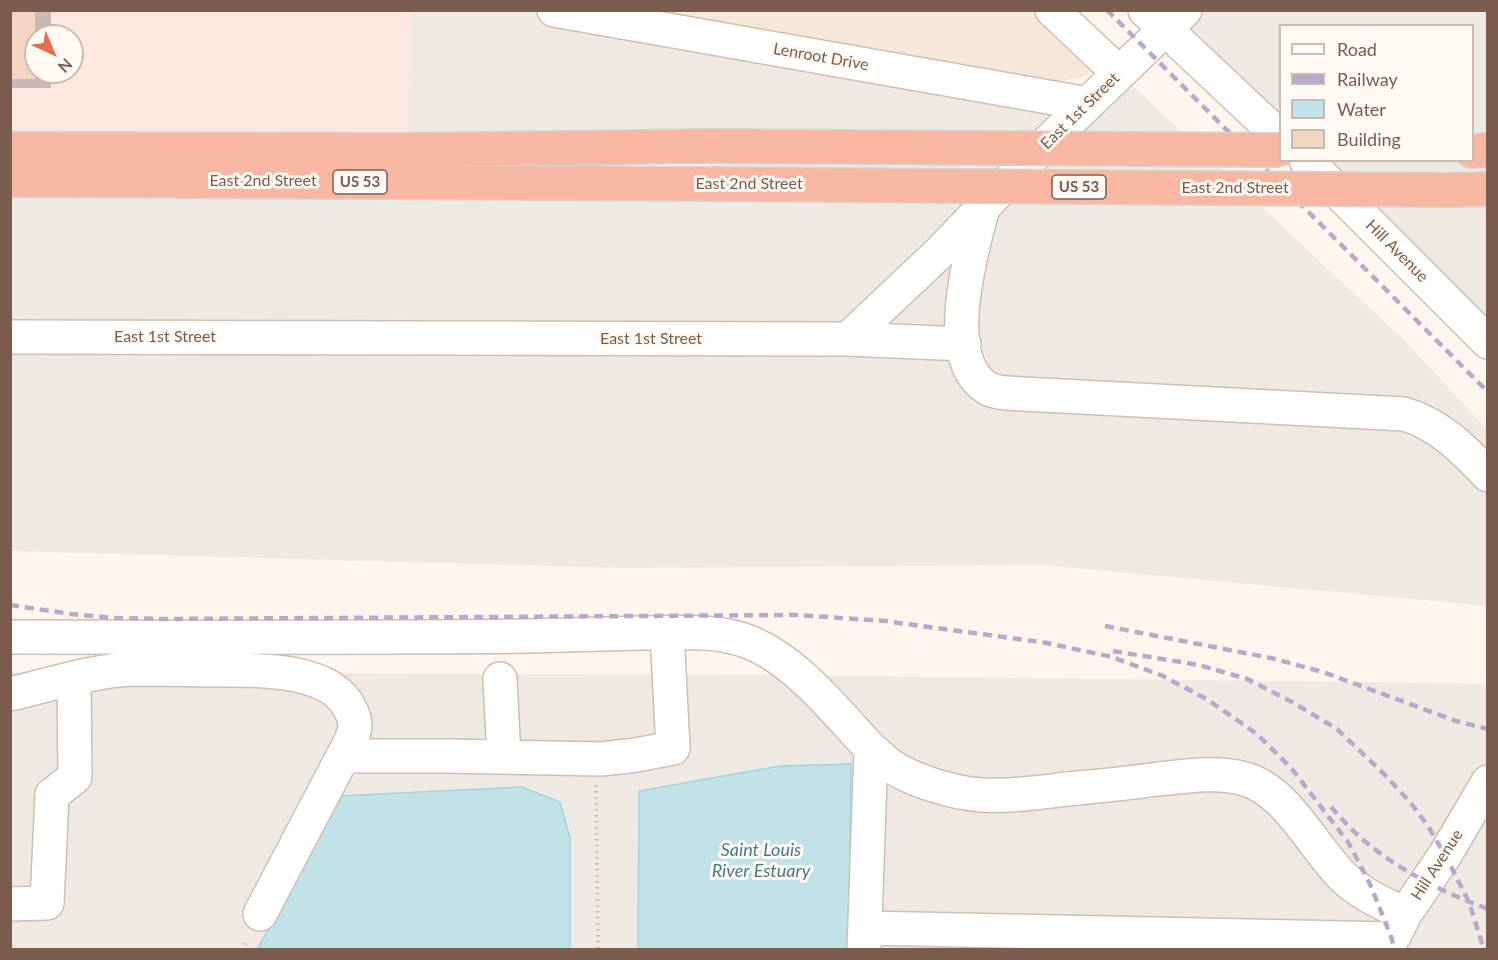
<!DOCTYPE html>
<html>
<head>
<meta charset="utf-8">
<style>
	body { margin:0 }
	#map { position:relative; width:1498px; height:960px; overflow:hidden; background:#fdf6ec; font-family:Lato,sans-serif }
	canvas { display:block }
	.frame { position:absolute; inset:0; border:12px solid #7a5c4d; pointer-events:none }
	.legend { position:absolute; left:1279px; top:24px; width:195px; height:138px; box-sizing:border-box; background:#fffaf3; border:2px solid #cabbb1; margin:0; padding:8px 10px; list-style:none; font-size:18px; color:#7a5c4d }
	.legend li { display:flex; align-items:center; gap:12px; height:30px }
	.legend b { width:30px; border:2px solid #cabbb1 }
	.north { position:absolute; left:24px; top:24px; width:60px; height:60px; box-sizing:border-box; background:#fffaf3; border:2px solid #cabbb1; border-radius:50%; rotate:136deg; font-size:16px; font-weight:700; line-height:24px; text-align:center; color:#7a5c4d }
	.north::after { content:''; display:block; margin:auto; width:21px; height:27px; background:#e76f51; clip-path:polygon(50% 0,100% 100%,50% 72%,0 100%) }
</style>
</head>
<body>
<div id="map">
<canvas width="1498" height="960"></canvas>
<div class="frame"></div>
<ul class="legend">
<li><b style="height:8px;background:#fff"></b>Road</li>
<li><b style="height:8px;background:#b9a8c9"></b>Railway</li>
<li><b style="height:16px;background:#bfe3e8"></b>Water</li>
<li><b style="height:16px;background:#f3d5c3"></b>Building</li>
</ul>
<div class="north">N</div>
</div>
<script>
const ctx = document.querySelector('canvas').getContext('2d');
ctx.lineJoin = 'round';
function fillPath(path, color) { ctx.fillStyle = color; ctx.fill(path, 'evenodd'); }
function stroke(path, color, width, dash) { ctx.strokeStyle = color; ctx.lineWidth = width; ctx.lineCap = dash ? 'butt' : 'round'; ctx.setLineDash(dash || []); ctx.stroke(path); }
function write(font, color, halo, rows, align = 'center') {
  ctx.font = font + ' Lato,sans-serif'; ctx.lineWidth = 6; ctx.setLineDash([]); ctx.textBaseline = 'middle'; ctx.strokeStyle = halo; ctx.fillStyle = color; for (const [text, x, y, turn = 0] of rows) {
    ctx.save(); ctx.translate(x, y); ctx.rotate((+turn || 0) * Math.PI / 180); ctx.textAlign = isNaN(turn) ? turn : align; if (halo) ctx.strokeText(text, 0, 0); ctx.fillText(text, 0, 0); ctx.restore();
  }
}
fillPath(new Path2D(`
	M641 11H1049L1094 72 1079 78 1061 81Z`), '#f5e8da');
fillPath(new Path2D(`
	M11 11H411L406 150 11 149ZM36 36H72V72H36Z`), '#fde8e0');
fillPath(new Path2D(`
	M411 11H585L1087 104 1119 73 1407 343 1487 429V606L1042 565 623 568 11 551V180L710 183 709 146 406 150Z
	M1185 11H1487V342L1306 161 1472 160V26H1280V137L1165 29Z
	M11 672 776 675 1450 683 1487 685V949H849L851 764 780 766 640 791 638 949 11 950Z`), '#efe9e4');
const water = new Path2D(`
	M851 764 849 949 638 950 639 791 780 766Z
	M521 787 560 802 570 838V949L257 950 340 796Z`);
fillPath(water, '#bfe3e8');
stroke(water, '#a5d3da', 1.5);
fillPath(new Path2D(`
	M10 10H51V36H36V72H51V88H10Z`), '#0003');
fillPath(new Path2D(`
	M10 10H35V79H10Z`), '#f3d5c3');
const minor = new Path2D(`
	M554 10 1088 104
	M1052 10 1119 73
	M1145 10 1280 137
	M1306 160 1488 342
	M983 207C972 250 939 358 987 388 997 394 1012 393 1023 394L1404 414C1439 424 1463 449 1488 475
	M10 337 848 339 964 344
	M848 339 939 253 1025 164 1185 10
	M10 637C183 637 356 638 528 636 566 635 604 634 641 633 677 633 716 629 749 642 797 661 836 712 871 749L864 950
	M500 679 504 757
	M10 694C50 685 90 671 132 669 156 669 181 669 205 670 246 670 330 665 350 709 353 714 355 720 355 726 354 737 348 747 343 756L260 914
	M871 749C877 754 882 759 888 764 912 781 953 793 982 795 1011 797 1040 792 1068 789 1099 786 1129 783 1159 779 1186 776 1218 771 1245 779 1286 790 1314 848 1343 877 1361 894 1383 904 1405 914
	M343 756H448L601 759 636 755 673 748 667 633
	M10 904 47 903 52 795 75 777 74 679
	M865 928 1392 939
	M1395 934 1405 914 1445 855 1488 782`);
const highway = new Path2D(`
	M10 149 406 150 709 146
	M1472 151 1488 150
	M10 180 710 184
	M1449 190 1488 189`);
stroke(minor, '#d1beb0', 36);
stroke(highway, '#dad1cd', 36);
stroke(new Path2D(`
	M596 785 598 950
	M242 950 247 939`), '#d9b8a5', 4, [1.5, 4.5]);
stroke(minor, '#fff', 33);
stroke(highway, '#f7b7a3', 33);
stroke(new Path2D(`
	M1107 10 1488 392
	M10 605 71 614 114 618 164 619 797 615 885 621 1047 643 1112 657 1163 676 1208 700 1257 734 1292 769 1348 842 1370 884 1392 939 1394 950
	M1105 626 1271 658 1323 672 1456 721 1488 729
	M1113 651 1199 665 1247 679 1294 703 1337 729 1382 772 1410 802 1428 826 1445 855 1469 902 1484 950
	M1331 807C1342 819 1354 833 1367 843 1402 872 1445 893 1488 909`), '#b9a8c9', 4.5, [9, 6]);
const highwayBridge = new Path2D(`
	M709 146 1280 150
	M710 184 1449 190`);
stroke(highwayBridge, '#dad1cd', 36, []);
stroke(highwayBridge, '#f7b7a3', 33);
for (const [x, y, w] of [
	[360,182,54],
	[1079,187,54]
]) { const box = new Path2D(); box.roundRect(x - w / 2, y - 12, w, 24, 4.5); ctx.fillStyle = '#fffaf3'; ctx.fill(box); stroke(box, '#7a5c4d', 1.5); }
write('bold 15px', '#7a5c4d', null, [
	["US 53",360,182],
	["US 53",1079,187]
]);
write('16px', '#7a5c4d', '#fffaf3', [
	["Lenroot Drive",821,57,10],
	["East 1st Street",1080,111,-44],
	["East 2nd Street",263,181],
	["East 2nd Street",749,184],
	["East 2nd Street",1235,188],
	["Hill Avenue",1397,251,45],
	["East 1st Street",165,337],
	["East 1st Street",651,339],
	["Hill Avenue",1437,865,-57]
]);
write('italic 18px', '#437c86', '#fffaf3', [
	["Saint Louis",761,850],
	["River Estuary",761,871]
]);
</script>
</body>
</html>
